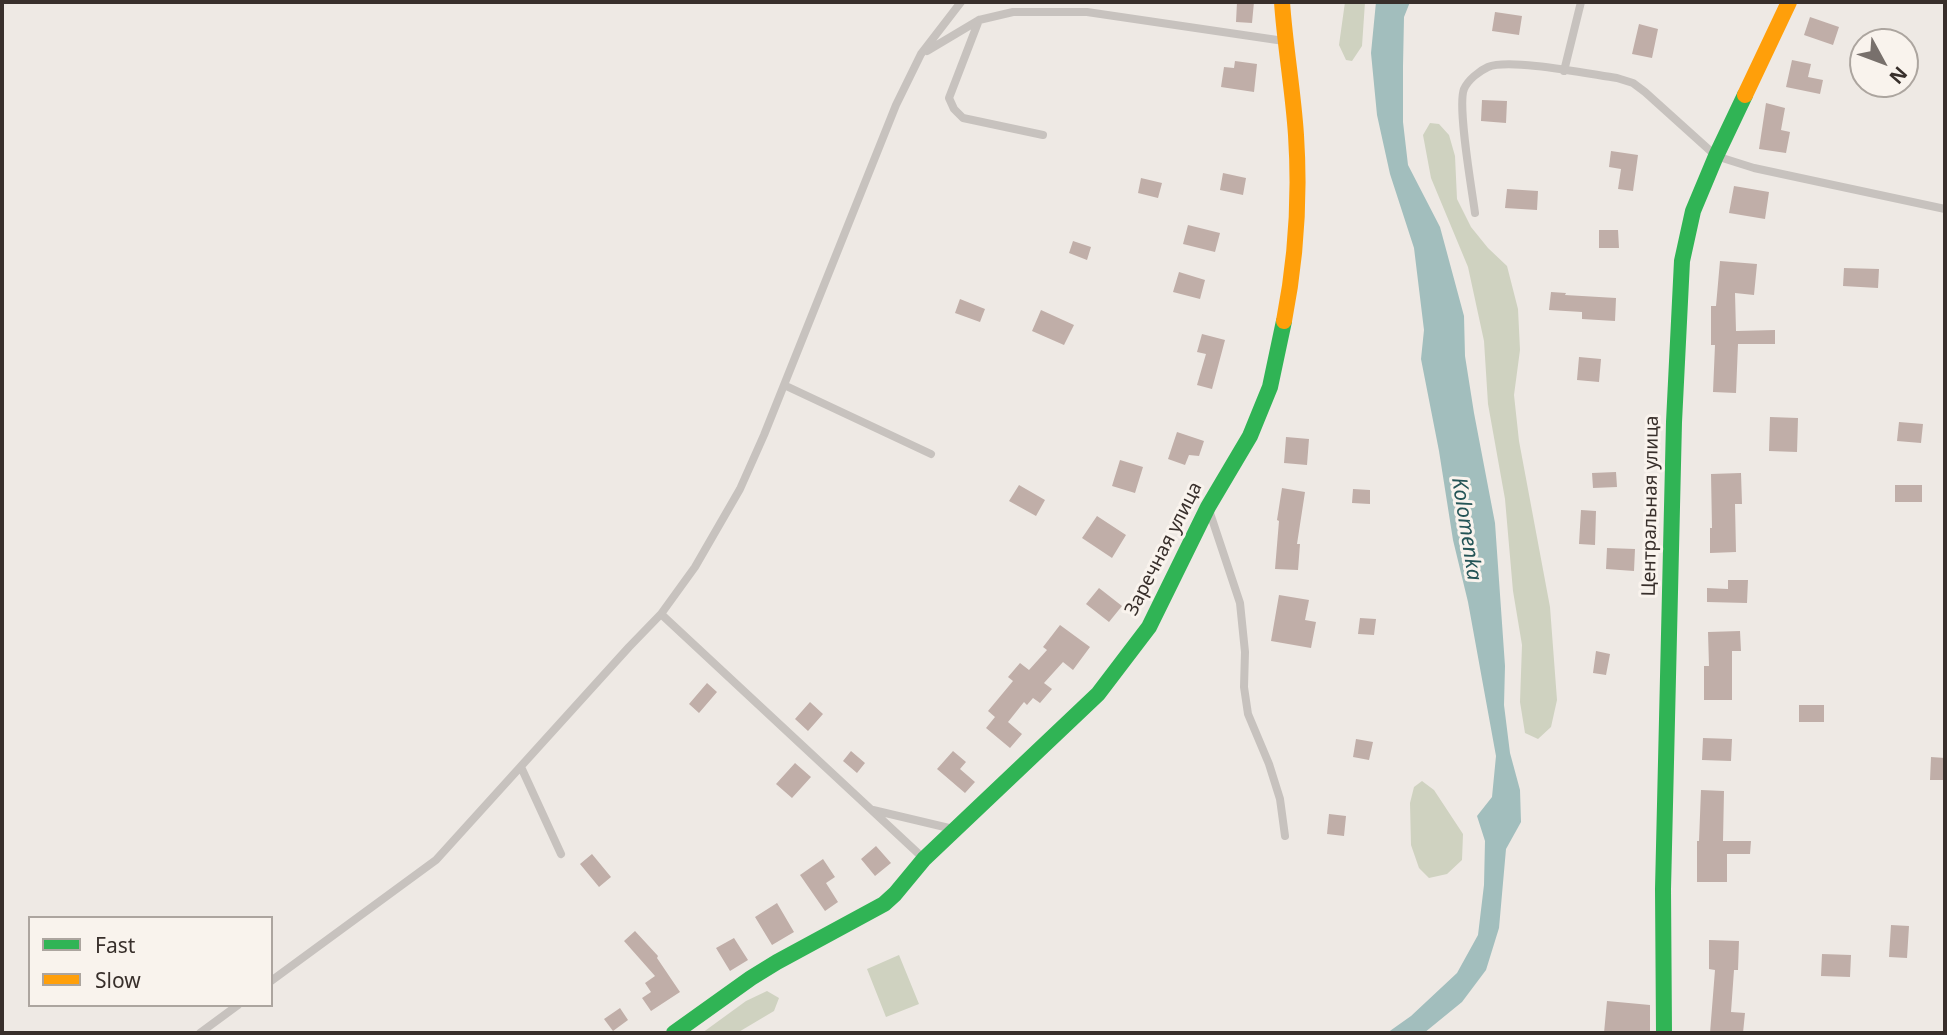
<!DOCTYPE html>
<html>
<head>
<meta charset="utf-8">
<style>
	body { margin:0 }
	#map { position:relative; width:1947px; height:1035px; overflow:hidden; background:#eee9e4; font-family:"Noto Sans",sans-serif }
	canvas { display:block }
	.frame { position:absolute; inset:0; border:4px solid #382f2b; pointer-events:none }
	.legend { position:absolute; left:28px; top:916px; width:245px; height:91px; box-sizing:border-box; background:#f9f3ed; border:2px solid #aca59f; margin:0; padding:9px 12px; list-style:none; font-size:21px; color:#382f2b }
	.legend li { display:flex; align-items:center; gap:14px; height:35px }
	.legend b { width:35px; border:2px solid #aca59f }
	.north { position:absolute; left:1849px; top:28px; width:70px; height:70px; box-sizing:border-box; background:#f9f3ed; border:2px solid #aca59f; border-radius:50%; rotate:131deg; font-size:19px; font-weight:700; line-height:28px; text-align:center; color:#382f2b }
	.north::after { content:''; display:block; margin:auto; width:24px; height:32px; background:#78706c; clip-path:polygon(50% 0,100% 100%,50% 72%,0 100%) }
</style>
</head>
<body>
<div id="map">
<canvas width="1947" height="1035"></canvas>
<div class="frame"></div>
<ul class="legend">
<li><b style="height:9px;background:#30b455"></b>Fast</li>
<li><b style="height:9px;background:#ff9f0a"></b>Slow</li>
</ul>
<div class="north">N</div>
</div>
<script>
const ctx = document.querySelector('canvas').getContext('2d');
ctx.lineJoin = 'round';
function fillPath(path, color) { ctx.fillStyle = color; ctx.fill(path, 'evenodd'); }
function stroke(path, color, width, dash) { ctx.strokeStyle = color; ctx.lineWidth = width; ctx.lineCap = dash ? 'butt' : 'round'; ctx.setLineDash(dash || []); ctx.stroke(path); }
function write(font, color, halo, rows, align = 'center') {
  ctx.font = font + ' "Noto Sans",sans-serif'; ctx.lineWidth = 6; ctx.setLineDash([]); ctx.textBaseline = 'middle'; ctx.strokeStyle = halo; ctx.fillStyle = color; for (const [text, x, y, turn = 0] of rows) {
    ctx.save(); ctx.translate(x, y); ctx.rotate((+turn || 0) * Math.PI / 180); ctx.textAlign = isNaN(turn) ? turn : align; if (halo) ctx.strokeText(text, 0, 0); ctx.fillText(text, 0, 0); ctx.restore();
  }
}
fillPath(new Path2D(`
	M1345 2H1365L1362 46 1352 61 1346 60 1339 45Z
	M1430 123 1439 124 1449 135 1455 156 1457 199 1471 227 1488 248 1507 266 1518 309 1520 350 1514 395 1519 441 1550 607 1557 700 1551 727 1538 739 1525 733 1520 702 1522 645 1513 591 1505 499 1488 404 1484 341 1468 267 1431 178 1423 135Z
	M1422 781 1434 790 1463 834 1462 860 1447 874 1429 878 1419 868 1411 845 1410 803 1414 787Z
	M899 955 919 1004 886 1017 867 969Z
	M767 991 779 998 774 1011 737 1033H702L746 1001Z`), '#cfd2c0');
fillPath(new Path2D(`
	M1376 2H1410L1404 17 1403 66V122L1408 165 1440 227 1464 316 1465 356 1474 413 1495 523 1505 666 1504 705 1510 753 1520 790 1521 822 1506 849 1499 928 1486 970 1462 1002 1424 1033H1387L1411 1016 1457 973 1478 935 1484 885 1485 841 1477 816 1492 797 1496 756 1468 602 1453 540 1439 451 1421 359 1424 330 1414 248 1390 174 1377 115 1371 53Z`), '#a2bebd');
fillPath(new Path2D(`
	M1237 2H1254L1252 23 1236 22Z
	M1495 12 1522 16 1519 35 1492 31Z
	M1810 17 1839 27 1833 45 1804 35Z
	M1639 24 1658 29 1652 58 1632 54Z
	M1792 60 1811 64 1808 77 1823 80 1820 94 1786 87Z
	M1235 61 1257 64 1254 92 1221 87 1224 67 1234 68Z
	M1482 100 1507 101 1506 123 1481 121Z
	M1766 103 1785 108 1781 130 1790 132 1786 153 1759 149Z
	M1611 151 1638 155 1633 191 1618 189 1621 169 1609 167Z
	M1223 173 1246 178 1243 195 1220 190Z
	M1141 178 1162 183 1158 198 1138 193Z
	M1734 186 1769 192 1765 219 1729 213Z
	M1507 189 1538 191 1537 210 1505 208Z
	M1188 225 1220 233 1215 252 1183 244Z
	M1599 230H1618L1619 248H1599Z
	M1073 241 1091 247 1087 260 1069 253Z
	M1720 261 1757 264 1754 295 1735 293 1736 331 1775 330V344H1738L1736 393 1713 392 1715 345H1711V306H1716Z
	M1844 268 1879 269 1878 288 1843 286Z
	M1179 272 1205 280 1200 299 1173 292Z
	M1551 292 1566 293 1565 295 1616 298 1615 321 1582 319V312L1549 310Z
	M960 299 985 309 980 322 955 313Z
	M1041 310 1074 325 1064 345 1032 331Z
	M1202 334 1225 340 1212 389 1197 385 1206 354 1197 352Z
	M1579 357 1601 359 1599 382 1577 380Z
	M1770 417 1798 418 1797 452 1769 451Z
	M1899 422 1923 424 1921 443 1897 441Z
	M1177 432 1204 441 1199 456 1189 455 1185 465 1168 459Z
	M1286 437 1309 439 1307 465 1284 463Z
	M1120 460 1143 467 1135 493 1112 486Z
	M1616 472 1617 487 1593 488 1592 473Z
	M1741 473 1742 504H1735L1736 552 1710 553V528H1712L1711 474Z
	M1019 485 1045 500 1036 516 1009 501Z
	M1895 485H1922V502H1895Z
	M1282 488 1305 492 1297 544H1300L1298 570 1275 569 1279 521 1277 520Z
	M1353 489 1370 490V504L1352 503Z
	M1581 510 1596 511 1595 545 1579 544Z
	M1097 516 1126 535 1112 558 1082 538Z
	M1607 548 1635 549 1634 571 1606 569Z
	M1728 580H1748L1747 603 1707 602V588L1728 589Z
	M1099 588 1122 606 1109 622 1086 604Z
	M1279 595 1309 600 1305 620 1316 622 1311 648 1271 641Z
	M1360 618 1376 619 1374 635 1358 634Z
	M1060 625 1090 647 1073 670 1063 662 1044 683 1052 689 1040 703 1033 698 1027 705 1024 702 1008 722 1022 734 1010 748 986 728 995 717 988 711 1013 681 1008 677 1020 663 1029 670 1047 650 1043 647Z
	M1740 631 1741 651H1732V700H1704V666H1709L1708 632Z
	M1596 651 1610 654 1606 675 1593 673Z
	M707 683 717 692 699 713 689 704Z
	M810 702 823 714 808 731 795 719Z
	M1799 705H1824V722H1799Z
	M1703 738 1732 739 1731 761 1702 760Z
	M1356 739 1373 742 1369 760 1353 757Z
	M851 751 865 763 857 773 843 761Z
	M953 751 966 762 960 769 975 782 965 793 937 769Z
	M1931 757 1945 758V780H1930Z
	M795 763 811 777 792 798 776 784Z
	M1701 790 1724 791 1723 841H1751L1750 854H1727V882H1697V841H1699Z
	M1329 814 1346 816 1344 836 1327 834Z
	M876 846 891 863 875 876 861 859Z
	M592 854 611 877 599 887 580 864Z
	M823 859 835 877 826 883 838 902 825 911 800 875Z
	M777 903 794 932 772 945 755 917Z
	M1891 925 1909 926 1907 958 1889 957Z
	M635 931 658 956 657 958 680 992 651 1011 642 998 651 992 645 983 655 976 624 941Z
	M734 938 748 960 730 971 716 948Z
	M1709 940 1739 941 1738 970H1734L1731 1012 1745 1013 1743 1033H1710L1715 970 1709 969Z
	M1822 954 1851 955 1850 977 1821 976Z
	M1607 1001 1650 1005V1033H1604Z
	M620 1008 628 1020 613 1031 604 1019Z`), '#c0aea8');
stroke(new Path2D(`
	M979 20 949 98 954 109 963 118 1043 135
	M927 51 979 20 1013 12H1087L1284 41
	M1564 71 1581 2
	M1475 213C1472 190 1457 106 1464 89 1468 80 1479 71 1488 67 1510 58 1589 74 1617 78L1633 83 1645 92 1716 156 1754 168 1945 209
	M784 385 931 454
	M1210 513 1240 603 1245 652 1244 687 1248 714 1269 764 1280 799 1285 836
	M661 614 695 567 740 489 764 435 896 105 921 54 961 2
	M521 767 561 854
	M873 810 949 828
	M271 981 436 860 629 647 661 614 921 856
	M200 1033 238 1005`), '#c7c2be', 8);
stroke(new Path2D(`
	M674 1033 751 978 777 962 884 904 895 894 924 859 1098 694 1149 627 1208 507 1250 436 1270 387 1284 321
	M1664 1033 1663 889 1674 422 1682 261 1693 211 1716 156 1745 95`), '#30b455', 16);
stroke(new Path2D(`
	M1282 2C1285 46 1293 90 1296 135 1300 196 1296 260 1284 321
	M1745 95 1789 2`), '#ff9f0a', 16);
write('19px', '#382f2b', '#f9f3ed', [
	["Центральная улица",1651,506,-89],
	["Заречная улица",1164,549,-63]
]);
write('italic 21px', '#245456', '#f9f3ed', [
	["Kolomenka",1466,529,81]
]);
</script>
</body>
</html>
